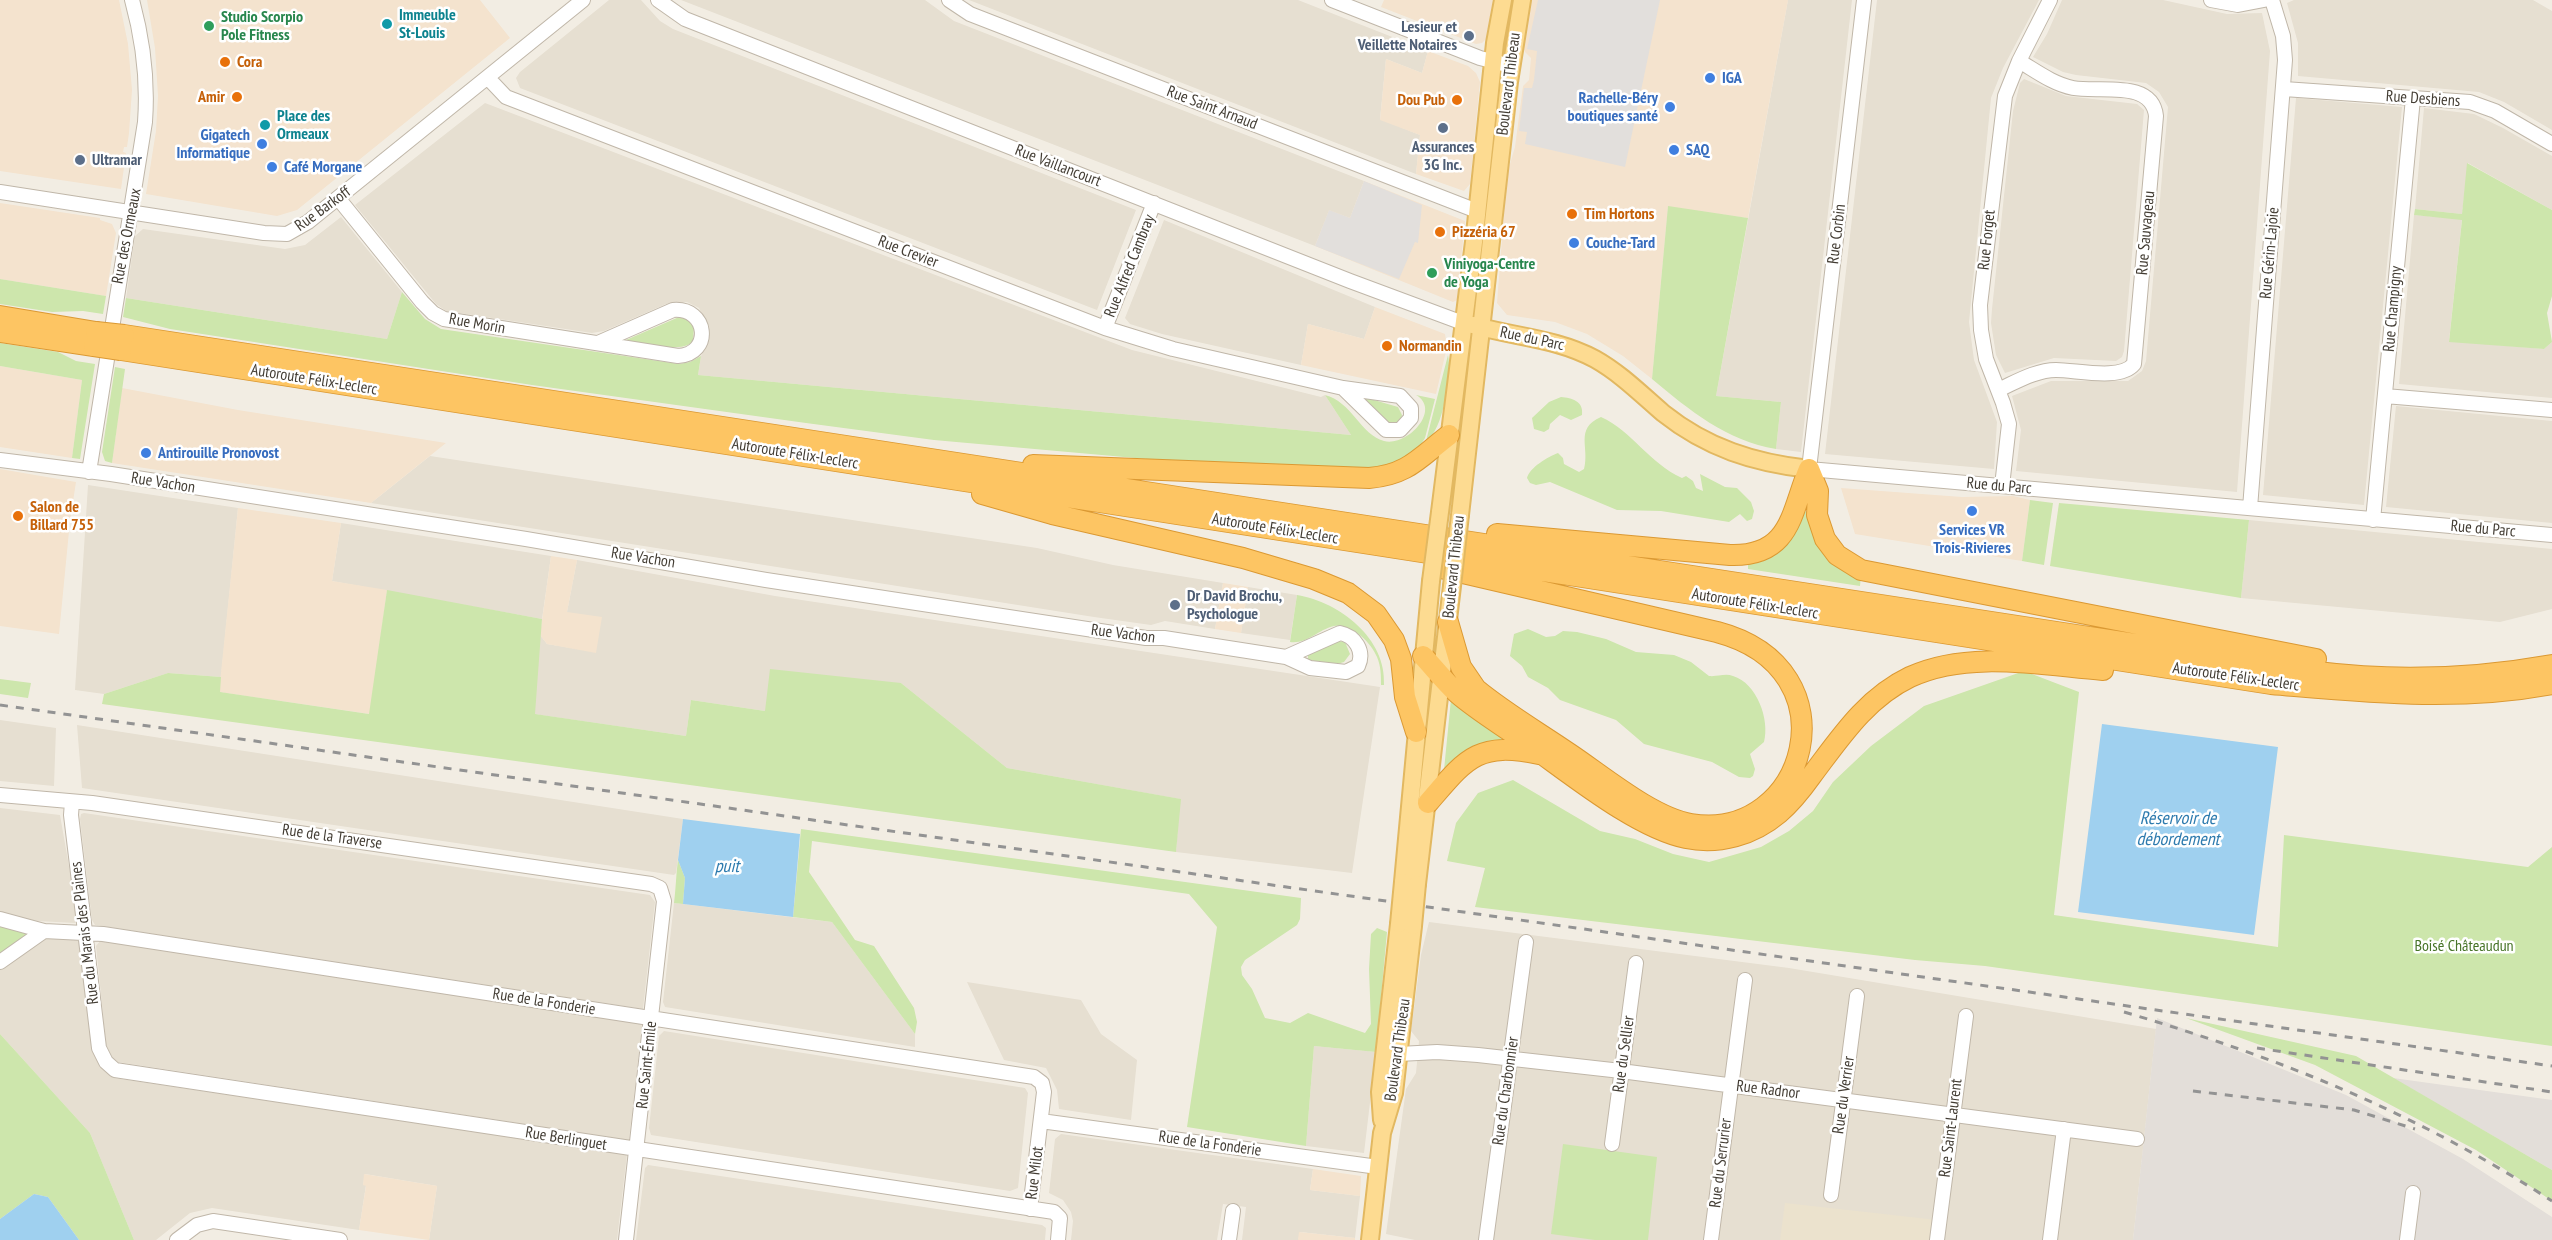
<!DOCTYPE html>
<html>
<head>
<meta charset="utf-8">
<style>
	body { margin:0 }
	canvas { display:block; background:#f2ede3 }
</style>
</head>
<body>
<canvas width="2552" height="1240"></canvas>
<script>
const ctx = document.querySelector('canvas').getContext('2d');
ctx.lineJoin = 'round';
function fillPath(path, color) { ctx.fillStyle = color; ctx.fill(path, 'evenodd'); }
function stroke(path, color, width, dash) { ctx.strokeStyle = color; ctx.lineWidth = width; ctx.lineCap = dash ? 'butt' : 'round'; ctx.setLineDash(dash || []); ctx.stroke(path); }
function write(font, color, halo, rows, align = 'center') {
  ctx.font = font + ' "PT Sans Narrow",sans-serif'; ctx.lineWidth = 5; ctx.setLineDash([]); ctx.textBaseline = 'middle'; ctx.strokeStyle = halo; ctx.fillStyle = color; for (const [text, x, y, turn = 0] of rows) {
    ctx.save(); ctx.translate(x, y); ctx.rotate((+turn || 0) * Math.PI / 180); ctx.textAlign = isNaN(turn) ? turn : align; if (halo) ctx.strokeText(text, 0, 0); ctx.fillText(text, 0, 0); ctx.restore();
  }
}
fillPath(new Path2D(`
	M609 0H641L660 21 673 29 1136 210 1097 310 520 88 516 78 520 72Z
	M681 0H925L954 21 1364 181 1350 218 1329 211 1315 246Z
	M969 0H1298L1428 51 1422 73 1386 59 1380 119 1420 135 1416 174Z
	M1788 0H1852L1801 452 1776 449 1781 402 1716 396Z
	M1877 0H2039L2003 68 1991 98 1969 322 1974 360 1997 422 1994 469 1825 454Z
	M2062 0H2163L2227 14 2262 13 2270 51 2237 492 2016 471 2021 430 2012 396 2051 381H2128L2142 371 2146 361 2168 107 2159 92 2146 83 2076 75 2063 72 2033 57 2047 34Z
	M2294 0H2533L2552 11V130L2504 102 2479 92 2298 76V43L2287 3Z
	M2024 79 2066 96 2137 104 2144 110 2124 351 2122 357 2116 361 2054 358 2005 373 1996 355 1991 323 1992 309 2013 111 2020 83Z
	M2296 98 2402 107 2364 505 2263 495Z
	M485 103 1132 350 1321 397 1325 395 1351 435 698 375 701 356 707 346 710 332 699 308 687 302 666 304 604 331 592 333 446 311 436 304 355 205Z
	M2424 108 2474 114 2503 128 2552 156V210L2468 163 2462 214 2415 209Z
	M2414 215 2462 219 2449 341 2544 349 2552 342V398L2399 384Z
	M341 217 402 292 387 339 126 298 135 236 143 229 285 249 305 245Z
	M1164 220 1375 307 1364 339 1308 324 1301 365 1162 334 1130 324 1125 318Z
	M2396 406 2552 421V523L2386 507Z
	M430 456 1037 548 1113 565 1223 583 1215 629 1165 621 1151 625 1094 617 371 503Z
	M88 485 238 508 221 677 168 673 104 694 75 690Z
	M2249 520 2552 549V609L2500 622 2241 598Z
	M341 523 551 556 542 619 332 581Z
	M577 560 775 596 1380 687 1352 873 1176 852 1180 799 1007 768 901 683 765 711 691 700 686 736 534 714 540 635 547 644 596 652 567 612Z
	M1248 587 1297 595 1290 640 1241 633Z
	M0 720 56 728 54 786 0 781Z
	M77 725 683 819 676 873 674 875 82 788Z
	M0 808 60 815 78 918 75 923 37 921 0 912Z
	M84 813 650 895 655 902 643 1009 95 925 92 920 80 819 81 814Z
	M674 903 832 922 915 1034V1047L665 1007 663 1002Z
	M1429 922 1789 968 2156 1029 2133 1240H1415L1386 1234 1406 1089 1416 1073 1419 1041 1411 1031 1421 955Z
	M45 938 80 940 94 1054 101 1067 114 1078 627 1154 617 1240H429L437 1186 365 1174 363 1184 366 1185 359 1230 212 1208 190 1213 156 1240H134L90 1133 0 1034V968L8 965Z
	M101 940 642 1024 629 1140 118 1062 112 1057 106 1044 96 946Z
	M967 982 1081 1000 1101 1034 1137 1060 1131 1120 1059 1109 1057 1090 1046 1068 1004 1060Z
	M664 1031 1025 1088 1028 1093 1018 1188 1010 1191 651 1135 649 1128 659 1036Z
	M1314 1046 1376 1052 1364 1153 1306 1146Z
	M1061 1134 1313 1169 1310 1190 1360 1196 1355 1238 1300 1232 1298 1240H1242L1246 1207 1223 1204 1217 1240H1071L1073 1221 1071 1212 1063 1200 1049 1193 1055 1139Z
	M648 1165 1042 1225 1046 1228 1045 1240H636L645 1168Z`), '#e6dfd1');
fillPath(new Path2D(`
	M0 0H119L128 44 132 90 129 133 127 147H124L123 152 126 153 121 189 0 171Z
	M147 0H480L510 38 297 210 277 216 146 194 156 131 158 96 155 48Z
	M1384 0H1493L1486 39 1482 43 1476 44 1381 7Z
	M1531 0H1788L1748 218 1668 207 1652 379 1623 356 1587 334 1555 322 1507 315 1497 303 1507 174 1515 147 1523 86 1529 80 1531 58 1525 52 1522 44Z
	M1428 51 1468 66 1476 73 1480 82 1470 184 1464 191 1416 174 1420 135 1380 120 1386 59 1422 73Z
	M1364 181 1465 221 1457 300 1453 302 1315 246 1329 210 1350 218Z
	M0 203 100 218V220L112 224 116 233 106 296 0 279Z
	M1375 307 1445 334 1447 347 1436 394 1301 365 1308 324 1364 339Z
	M0 366 82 380 72 458 0 447Z
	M122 388 238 410 446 443 371 503 112 463Z
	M0 469 76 482 70 521 59 634 0 626Z
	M1841 488 1962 497 2013 496 2030 500 2022 561 1855 534Z
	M238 508 341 523 332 581 387 590 370 714 219 692Z
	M551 556 577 560 567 612 602 617 596 653 547 644 540 635Z
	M1223 583 1248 587 1241 633 1215 629Z
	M1313 1169 1361 1176 1360 1196 1310 1190Z
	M364 1174 437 1186 429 1240 359 1230 366 1186 363 1185Z
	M1299 1232 1355 1238V1240H1298Z`), '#f4e3ce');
fillPath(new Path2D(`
	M2157 1018 2346 1095 2463 1159 2552 1217V1240H2133Z
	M2393 1078 2552 1100V1170Z`), '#e3ded9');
fillPath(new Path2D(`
	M1785 1203 1937 1220 1935 1240H1780Z`), '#ebe2cd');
fillPath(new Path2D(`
	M2467 163 2552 210V296L2547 313 2552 342 2544 349 2449 342 2462 220 2414 215 2415 209 2462 214Z
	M1668 206 1748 218 1716 396 1781 402 1776 449C1727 441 1689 410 1652 379Z
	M0 279 106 296 103 314 83 311 52 312 0 304Z
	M402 292 425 319 441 329 679 364 690 362 701 356 698 375 1351 435 1325 395C1351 401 1361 435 1384 441 1407 447 1442 410 1416 395L1435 399 1425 438 1413 457 1376 470 1180 462 934 440 806 423 532 385 170 329 123 317 126 298 387 339Z
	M679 317 688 320 694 327 693 341C683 354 641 344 626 340Z
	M0 343 58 352 76 361 95 364 80 459 72 458 82 380 0 366Z
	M1448 355C1452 373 1443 432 1426 441Z
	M115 367 125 369 112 463 105 461 102 452Z
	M1561 397C1572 398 1584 401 1582 415L1571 420 1560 415 1550 424 1549 429 1544 432 1534 429 1532 418 1549 402Z
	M1367 398 1398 407 1402 415 1400 423 1389 428 1363 399Z
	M1601 417C1632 431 1649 463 1682 478L1686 476 1693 481 1696 488 1703 491 1700 474 1725 487 1737 488 1751 502 1754 511 1752 519 1747 521 1740 514 1729 522 1661 511 1617 510 1550 482 1536 485 1530 483 1527 478C1530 467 1548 457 1558 453L1563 458 1564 464 1579 472 1584 469C1590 447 1574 429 1601 417Z
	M2030 500 2053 503 2044 565 2022 561Z
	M2059 503 2249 520 2241 598 2050 566Z
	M1806 511 1861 576 1860 586 1748 569V558Z
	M387 590 542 619 535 714 686 736 691 700 765 711 770 669 901 683 1007 768 1181 799 1176 852 102 704 104 694 168 673 221 677 220 692 369 714Z
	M1297 595C1340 602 1387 639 1384 685H1381C1381 676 1381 666 1377 657 1371 642 1351 623 1334 626 1317 630 1308 644 1290 642Z
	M1528 629 1546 637 1555 636 1563 631 1577 632 1606 639 1636 652 1674 655 1691 662 1709 676C1717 677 1725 673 1733 676 1757 683 1770 720 1764 742L1750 754 1755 769 1753 776 1750 778 1739 777 1712 762 1644 744 1616 720 1560 700 1548 688 1528 677 1522 666 1510 656 1514 634Z
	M1337 641 1345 642 1350 654 1344 662 1337 664 1308 660V653Z
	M2024 671 2079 692 2054 915 2278 947 2284 835 2528 867 2552 847V1046L1985 966 1915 960 1475 907 1485 868 1447 861 1456 823 1478 793 1513 780 1600 831 1635 839 1673 854 1709 862 1761 847 1789 831 1813 811 1833 782 1871 746 1924 706Z
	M0 679 31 683 28 698 0 694Z
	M1451 699 1524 745 1444 770Z
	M801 829 1301 898 1300 919 1297 925 1245 960 1241 967 1242 975 1252 989 1265 1018 1290 1023 1308 1013 1365 1033 1371 1024 1369 969 1371 934 1377 928 1387 932 1376 1052 1314 1046 1306 1146 1187 1127 1217 927 1189 894 812 841 809 872 855 940 874 946 914 1008 917 1022 915 1034 832 922 793 917Z
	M678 860 685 878 683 904 674 903C676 887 676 875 678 860Z
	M0 925 29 933 0 956Z
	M2186 1018 2356 1056 2552 1170V1201L2476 1150 2315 1065Z
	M0 1034 90 1133 134 1240H79L48 1197 34 1194 0 1219Z
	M1563 1144 1657 1157 1648 1240H1595L1551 1234Z`), '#cde6ac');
fillPath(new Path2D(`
	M1538 0H1660L1625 167 1525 144 1527 132 1519 131 1524 88H1532L1534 80 1537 51 1527 49Z
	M1364 181 1422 205 1418 243 1415 242 1399 279 1315 246 1329 210 1350 218Z`), '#e2dfdc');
fillPath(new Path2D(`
	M2102 724 2278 747 2254 935 2078 912Z
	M683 819 800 834 793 917 683 904 685 878 678 860Z
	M34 1194 48 1197 79 1240H0V1219Z`), '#9fd0ef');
const minor = new Path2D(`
	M658 0 685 19 1350 281 1463 323
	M949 0 970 14 1477 211
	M1332 0 1480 58 1511 66
	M1864 0 1809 469 2552 535
	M2211 0 2238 5 2264 0
	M488 78 506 97 1105 328 1173 349 1343 388
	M2284 89 2470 102 2495 111 2552 144
	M0 192 264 233 287 234 308 222 583 0
	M338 198 422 302 433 313 444 319 678 356C713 354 708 307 673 310L598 343
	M1105 328 1154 203
	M1343 388 1400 396 1411 408V418L1400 430H1386Z
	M1998 390C2016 382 2036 370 2056 370 2077 370 2120 381 2134 364L2156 116C2152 79 2099 93 2073 88 2053 84 2036 71 2019 61
	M2385 396 2552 410
	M0 460 111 474 526 539 766 580 1146 638H1164L1286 657 1310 668 1346 672 1358 666C1365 651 1355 636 1340 633L1286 657
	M89 472 145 122C148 81 143 40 132 0
	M2002 486 2009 424 2003 403 1986 359 1981 330 1980 305 2005 96 2019 61 2050 0
	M2250 508 2285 60 2283 36 2272 0
	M2373 520 2413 98
	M0 795 92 803 651 884 660 888 664 901 626 1240
	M72 802 71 815 99 1048 106 1062 115 1070 1054 1212 1060 1218 1058 1240
	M0 919 44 931 103 934 1034 1077 1042 1083 1044 1092 1030 1209
	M0 962 44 931
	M1399 1054 1437 1052 1478 1055 1621 1071 2137 1139
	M1041 1121 1378 1167
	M1612 1144 1636 963
	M1831 1195 1857 996
	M177 1240 197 1225 213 1221 340 1240
	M1229 1240 1233 1211
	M1486 1240 1526 942
	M1711 1240 1745 980
	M1937 1240 1966 1016
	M2050 1240 2064 1129
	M2407 1240 2413 1193`);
const major = new Path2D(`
	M1473 325C1514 337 1556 338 1595 359 1620 373 1641 394 1663 413 1707 448 1754 463 1809 469
	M1440 512 1475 234 1495 43 1503 0
	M1460 515 1509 82 1522 0
	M1403 882 1431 581
	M1417 884 1452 586
	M1382 1120 1380 1092 1399 924
	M1370 1240 1382 1133 1394 1093 1413 926`);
const highway = new Path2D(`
	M0 316 96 332
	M0 332 94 346
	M124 335 2317 672C2397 682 2473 679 2552 665
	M121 350 2271 684C2367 692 2456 702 2552 684
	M1033 465 1369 478C1408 475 1420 457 1449 435
	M1809 469 1818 491 1817 515 1825 539 1837 555 1861 570 2316 659
	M982 494 1052 514 1243 558 1314 579 1348 593 1376 614 1394 640 1401 659 1405 697 1416 732
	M1497 534 1730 555C1792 557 1791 511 1809 469
	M1437 567 1717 632C1857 669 1806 843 1691 824 1653 818 1603 776 1570 754 1538 732 1505 713 1476 689L1461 667 1448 622
	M1423 656C1434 668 1445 682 1457 693 1480 713 1507 728 1531 746 1572 775 1637 828 1686 838 1719 845 1753 835 1779 813 1792 802 1802 789 1812 775 1840 738 1866 698 1910 677 1968 650 2041 665 2103 670
	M1428 803C1466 759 1477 741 1539 754`);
stroke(minor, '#c0b7a9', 16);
stroke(major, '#e2b861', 20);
stroke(highway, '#db9933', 22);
stroke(minor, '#fff', 14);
stroke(major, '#fddb91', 16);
stroke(highway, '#fdc563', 20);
stroke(new Path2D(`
	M0 705 2552 1066
	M2124 1012C2280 1058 2415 1112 2552 1201
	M2257 1048 2552 1092
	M2193 1091 2354 1110 2415 1129`), '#939393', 3, [8, 8]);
const majorBridge = new Path2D(`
	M1431 581 1440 512
	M1452 586 1460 515
	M1399 924 1403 882
	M1413 926 1417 884`);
const highwayBridge = new Path2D(`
	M96 332 124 335
	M94 346 121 350`);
stroke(majorBridge, '#e2b861', 20, []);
stroke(highwayBridge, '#db9933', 22, []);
stroke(majorBridge, '#fddb91', 16);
stroke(highwayBridge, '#fdc563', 20);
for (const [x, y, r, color] of [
	[387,24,6,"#0f9aa8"],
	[209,26,6,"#2e9e5b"],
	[1469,36,6,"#5c6f8a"],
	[225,62,6,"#e8710a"],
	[1710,78,6,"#3f7fe0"],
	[237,97,6,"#e8710a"],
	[1457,100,6,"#e8710a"],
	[1670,107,6,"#3f7fe0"],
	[265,125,6,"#0f9aa8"],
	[1443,128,6,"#5c6f8a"],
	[262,144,6,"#3f7fe0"],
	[1674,150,6,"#3f7fe0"],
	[80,160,6,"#5c6f8a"],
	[272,167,6,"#3f7fe0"],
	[1572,214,6,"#e8710a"],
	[1440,232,6,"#e8710a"],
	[1574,243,6,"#3f7fe0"],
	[1432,273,6,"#2e9e5b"],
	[1387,346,6,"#e8710a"],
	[146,453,6,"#3f7fe0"],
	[1972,511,6,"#3f7fe0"],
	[18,516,6,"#e8710a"],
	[1175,605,6,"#5c6f8a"]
]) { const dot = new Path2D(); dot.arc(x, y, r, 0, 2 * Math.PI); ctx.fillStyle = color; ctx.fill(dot); stroke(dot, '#fff', 2); }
write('bold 16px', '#0d838f', '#fff', [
	["Immeuble",399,15],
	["St-Louis",399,33],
	["Place des",277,116],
	["Ormeaux",277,134]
], 'left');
write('bold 16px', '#27864d', '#fff', [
	["Studio Scorpio",221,17],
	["Pole Fitness",221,35],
	["Viniyoga-Centre",1444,264],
	["de Yoga",1444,282]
], 'left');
write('bold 16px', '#4e5e75', '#fff', [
	["Lesieur et",1457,27,"right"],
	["Veillette Notaires",1457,45,"right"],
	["Assurances",1443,147,"center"],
	["3G Inc.",1443,165,"center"],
	["Ultramar",92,160],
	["Dr David Brochu,",1187,596],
	["Psychologue",1187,614]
], 'left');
write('bold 16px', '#c56008', '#fff', [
	["Cora",237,62],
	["Amir",225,97,"right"],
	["Dou Pub",1445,100,"right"],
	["Tim Hortons",1584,214],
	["Pizzéria 67",1452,232],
	["Normandin",1399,346],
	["Salon de",30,507],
	["Billard 755",30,525]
], 'left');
write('bold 16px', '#366cbe', '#fff', [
	["IGA",1722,78],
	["Rachelle-Béry",1658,98,"right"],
	["boutiques santé",1658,116,"right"],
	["Gigatech",250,135,"right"],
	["Informatique",250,153,"right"],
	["SAQ",1686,150],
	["Café Morgane",284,167],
	["Couche-Tard",1586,243],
	["Antirouille Pronovost",158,453],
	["Services VR",1972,530,"center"],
	["Trois-Rivieres",1972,548,"center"]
], 'left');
write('16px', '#433d34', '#fff', [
	["Boulevard Thibeau",1509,84,-83],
	["Rue Desbiens",2423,99,4],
	["Rue Saint Arnaud",1212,108,21],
	["Rue Vaillancourt",1058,166,21],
	["Rue Barkoff",323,209,-36],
	["Rue Sauvageau",2146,233,-85],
	["Rue Corbin",1837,234,-83],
	["Rue des Ormeaux",127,236,-79],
	["Rue Forget",1987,240,-84],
	["Rue Crevier",908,252,21],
	["Rue Gérin-Lajoie",2270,253,-85],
	["Rue Alfred Cambray",1130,266,-68],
	["Rue Champigny",2393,309,-85],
	["Rue Morin",477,324,10],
	["Rue du Parc",1532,339,12],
	["Autoroute Félix-Leclerc",314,380,9],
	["Autoroute Félix-Leclerc",795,454,9],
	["Rue Vachon",163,483,9],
	["Rue du Parc",1999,486,5],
	["Autoroute Félix-Leclerc",1275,529,9],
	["Rue du Parc",2483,529,5],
	["Rue Vachon",643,558,9],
	["Boulevard Thibeau",1454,567,-84],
	["Autoroute Félix-Leclerc",1755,604,9],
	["Rue Vachon",1123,634,7],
	["Autoroute Félix-Leclerc",2236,677,8],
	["Rue de la Traverse",332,837,8],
	["Rue du Marais des Plaines",85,933,-97],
	["Rue de la Fonderie",544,1002,9],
	["Boulevard Thibeau",1398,1050,-82],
	["Rue du Sellier",1624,1054,-82],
	["Rue Saint-Émile",647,1065,-84],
	["Rue Radnor",1768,1090,7],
	["Rue du Charbonnier",1506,1091,-82],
	["Rue du Verrier",1844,1095,-82],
	["Rue Saint-Laurent",1951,1128,-83],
	["Rue Berlinguet",566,1139,9],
	["Rue de la Fonderie",1210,1144,8],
	["Rue du Serrurier",1721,1163,-83],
	["Rue Milot",1035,1173,-83]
]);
write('16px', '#477428', '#fff', [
	["Boisé Châteaudun",2464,946]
]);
write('italic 18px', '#2e7bae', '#fff', [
	["Réservoir de",2178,819],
	["débordement",2178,840],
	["puit",727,867]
]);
</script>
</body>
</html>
